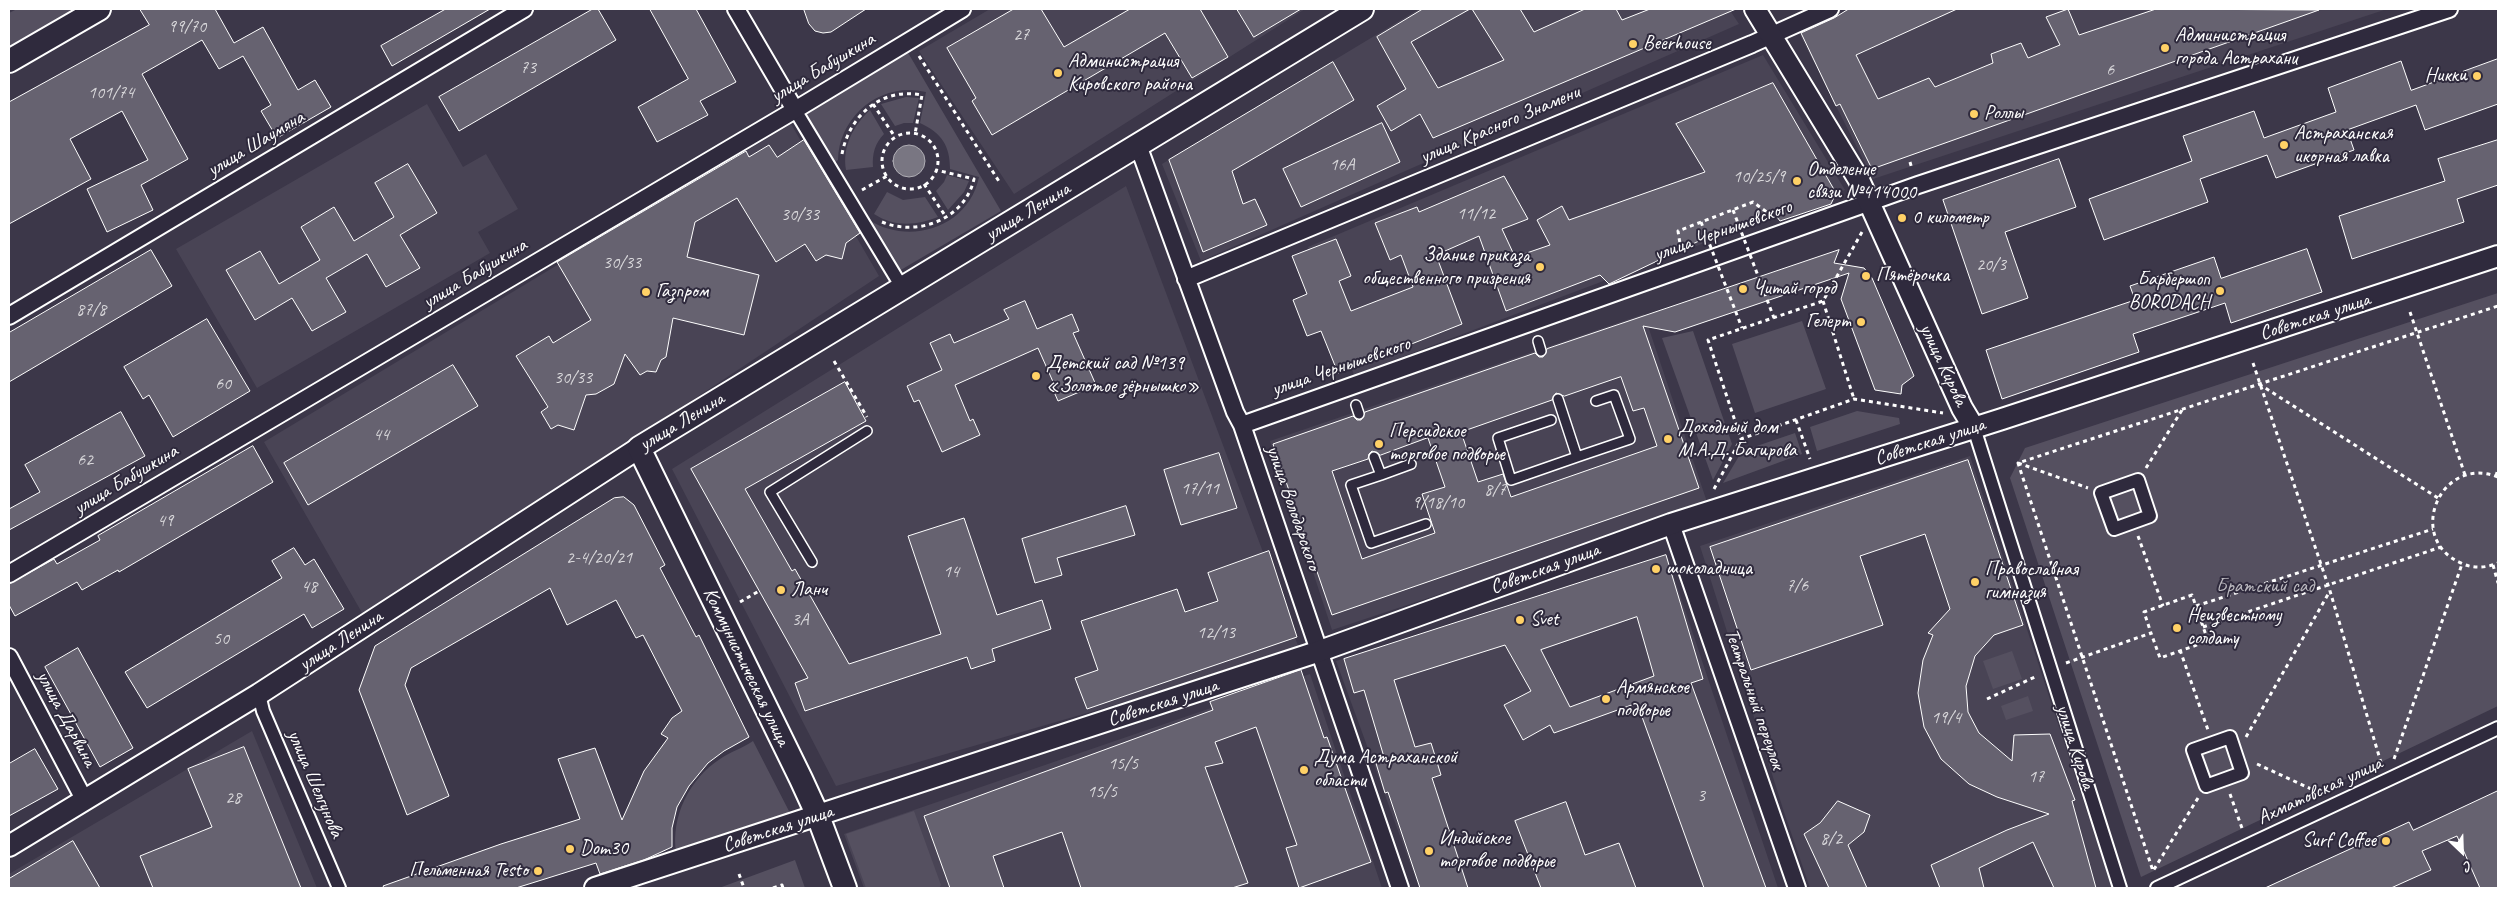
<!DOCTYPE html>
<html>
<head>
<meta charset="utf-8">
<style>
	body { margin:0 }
	#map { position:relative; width:2507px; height:897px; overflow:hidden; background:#3c3749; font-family:Caveat,sans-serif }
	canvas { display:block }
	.frame { position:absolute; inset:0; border:10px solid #fff; pointer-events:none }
	.north { position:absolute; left:2437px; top:827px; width:50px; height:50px; -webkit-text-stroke:4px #2f2a3d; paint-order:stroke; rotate:156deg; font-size:14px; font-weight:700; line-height:20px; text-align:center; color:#fff }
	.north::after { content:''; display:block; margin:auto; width:18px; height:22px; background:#fff; clip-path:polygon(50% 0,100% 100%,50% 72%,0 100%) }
</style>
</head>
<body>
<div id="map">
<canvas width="2507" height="897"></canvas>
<div class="frame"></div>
<div class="north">С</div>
</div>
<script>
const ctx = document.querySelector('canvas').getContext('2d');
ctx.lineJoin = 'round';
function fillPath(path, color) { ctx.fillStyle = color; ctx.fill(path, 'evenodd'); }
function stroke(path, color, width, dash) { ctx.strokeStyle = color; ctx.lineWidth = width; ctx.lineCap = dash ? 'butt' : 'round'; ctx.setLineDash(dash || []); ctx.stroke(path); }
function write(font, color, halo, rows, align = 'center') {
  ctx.font = font + ' Caveat,sans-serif'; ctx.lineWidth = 4; ctx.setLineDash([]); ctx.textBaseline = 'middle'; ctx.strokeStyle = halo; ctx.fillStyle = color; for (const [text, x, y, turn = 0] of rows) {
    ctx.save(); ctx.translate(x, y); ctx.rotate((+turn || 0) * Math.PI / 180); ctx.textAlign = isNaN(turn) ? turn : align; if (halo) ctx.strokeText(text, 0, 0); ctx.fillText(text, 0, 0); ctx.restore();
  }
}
fillPath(new Path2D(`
	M990 9H1305L1014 194 919 51Z
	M1419 9H1729L1739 24 1201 261 1162 164Z
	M1856 9H2387L1873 179 1800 35Z
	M1763 55 1845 190 1354 375 1308 247Z
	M427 104 463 167 486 154 518 209 478 232 490 253 257 388 176 249Z
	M791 124 879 276 365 618 264 442Z
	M1126 186 1300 651 836 786 672 469Z
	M1644 314 1708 505 1332 630 1270 441Z
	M1970 456 2112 888H1810L1784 812 1700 546Z
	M1667 556 1778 888H1419L1336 661Z
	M1310 674 1382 888H864L844 834Z
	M252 731 317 888H9V874Z
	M2498 791V888H2265L2409 822 2413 829Z`), '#494455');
fillPath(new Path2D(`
	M17 9H71L74 13 9 50V13Z
	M907 51 1001 211 899 271 869 220C910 246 969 227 979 177L950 169C950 146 942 133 920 123L926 92C882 81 839 115 838 160L834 163 802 111Z
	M906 97 919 98 913 123H904L895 126 881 104Z
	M870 110 884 134C875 143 872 154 873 167L846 170C842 147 853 126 870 110Z
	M947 175 969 181 964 192 948 210 936 191 944 182Z
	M887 192 903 200 925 197 938 217C916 226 894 227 874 214Z
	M2498 293V706L2141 877 2010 478 2025 448Z
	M1802 321 1826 389 1755 413 1732 344Z
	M1693 331 1732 444 1713 480 1662 338Z
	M1857 411 1899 418 1900 424 1817 451 1810 427Z
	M1795 433 1802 454 1723 483 1742 451Z
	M2012 651 2022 679 1993 689 1983 661Z
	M2028 696 2033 711 2006 720 2001 706Z
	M753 741 791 815 676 852C671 817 689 779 720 759 730 752 743 748 753 741Z
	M914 811 941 885 939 888H866L846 834Z
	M795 860 805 888H719Z`), '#555060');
const water = new Path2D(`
	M893 161a16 16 0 1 1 32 0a16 16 0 1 1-32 0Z`);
fillPath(water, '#797682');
stroke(water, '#afadb4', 1);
const building = new Path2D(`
	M140 9H215L234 43 263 27 298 90 315 80 331 107 277 138 261 111 271 105 243 56 219 69 202 40 142 74 188 159 141 185 153 210 107 232 87 189 148 160 122 111 70 139 91 179 9 224V102L149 25Z
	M446 9H490L392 66 381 46Z
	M593 9H598L616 40 459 131 439 97Z
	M650 9H696L736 82 700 101 708 115 657 142 638 107 688 79Z
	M804 9H866L831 32 823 33 815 31 809 24Z
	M1014 9H1041L1064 47 1130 9H1200L1228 57 1192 78 1165 33 992 135 972 101 976 98 947 48Z
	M1237 9H1301L1254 37Z
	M1423 9H1470L1411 42 1438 88 1504 60 1472 9H1520L1534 32 1585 9H1616L1622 20 1650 9H1736L1433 138 1420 114 1391 131 1377 106 1406 89 1377 37Z
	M1849 9H1957L1856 55 1878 99 1929 78 1935 87 1993 63 1991 54 2021 43 2028 58 2060 45 2046 17 2068 9 2079 35 2156 9 2319 10 1872 169 1840 104 1836 106 1801 33 1834 18Z
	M2498 59V104L2425 130 2416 105 2347 130 2354 150 2276 178 2267 155 2200 179 2208 202 2104 240 2089 199 2192 161 2183 136 2254 111 2264 138 2336 112 2328 88 2401 61 2411 90Z
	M1333 62 1354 100 1232 171 1243 204 1255 199 1267 225 1203 252 1169 160Z
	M1773 83 1836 193 1831 204 1780 221 1774 213 1760 217 1701 240 1609 284 1600 275 1506 311 1479 236 1436 255 1462 324 1338 373 1321 331 1307 336 1293 300 1307 294 1292 256 1336 239 1351 276 1339 281 1351 311 1413 287 1401 255 1390 260 1375 223 1417 207 1419 212 1504 176 1528 219 1502 229 1515 257 1550 245 1537 220 1562 206 1569 220 1705 172 1676 124Z
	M1382 123 1400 162 1301 207 1283 169Z
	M804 140 860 233 846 243 842 259 826 255 816 261 805 244 776 262 737 198 695 222 687 257 759 275 744 335 673 318 666 357 661 360 656 372 647 371 640 375 625 354 614 384 596 394 586 395 574 430 558 425 551 429 541 412 548 407 516 356 549 336 553 343 591 320 557 262 746 151 749 157 769 145 777 157Z
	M2498 140V185L2457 199 2464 222 2352 259 2339 216 2445 181 2438 159Z
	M2059 159 2076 207 2005 232 2028 298 1982 314 1943 200Z
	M408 164 437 213 400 235 420 268 386 287 367 254 326 278 346 312 312 331 292 298 255 320 226 270 260 251 279 284 320 260 301 227 334 207 354 241 394 217 375 183Z
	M2307 249 2322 292 2231 323 2225 303 2133 334 2139 352 2002 399 1986 350 2135 300 2130 286 2214 257 2221 278Z
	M151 250 172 286 9 382V333Z
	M1839 250 1834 263 1864 268 1872 278 1914 376 1902 385 1901 394 1875 390 1841 299 1849 273 1675 332 1643 326 1699 488 1332 615 1273 444 1353 416 1357 420H1361L1365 412 1535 353 1539 357H1543L1547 349ZM1621 377 1633 411 1644 408 1657 446 1511 497 1503 474 1478 482 1461 432 1552 400 1556 393 1564 396ZM1428 438 1445 487 1422 494 1435 533 1362 559 1332 471 1368 459 1369 454 1372 451 1380 455Z
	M1025 301 1037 329 1072 314 1079 331 1073 333 1096 385 1058 401 1051 385 1054 384 1038 348 955 385 970 421 973 419 980 435 942 452 919 400 914 402 907 386 942 370 930 343 950 334 954 343 1009 319 1004 310Z
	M207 319 250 391 173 437 149 395 143 399 124 367Z
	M453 365 478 406 308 505 284 463Z
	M845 382 866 421 745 489 792 571 795 569 849 664 941 634 908 536 964 518 997 615 1042 600 1051 629 992 649 995 661 971 669 967 657 805 711 795 683 808 678 691 469Z
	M121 412 145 456 9 530V509L40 492 25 465Z
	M253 446 273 482 119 572 118 570 82 590 77 582 15 616 9 605V584L54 559 57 564 100 540 98 536Z
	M1219 453 1237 508 1181 525 1164 470Z
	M1968 460 2023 625 1994 635 1975 656 1966 686 1968 712 1979 733 2012 761 2014 735 2050 734 2075 800 2072 801 2096 888H2054L2033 842 1979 868 1984 888H1940L1931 865 2007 830 2049 814 1997 797 1969 784 1941 759 1924 727 1918 693 1923 660 1933 635 1928 633 1950 609 1925 534 1860 556 1883 625 1751 670 1710 547Z
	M624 497 634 505 665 565 660 568 696 637 699 635 749 737 724 751 708 763 689 786 677 807 672 828V847L644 860 600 874 596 863 516 888H384L383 886 501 844 580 819 558 759 595 748 622 820 644 771 668 738 661 734 672 718 682 711 643 635 636 638 616 600 567 625 550 588 411 668 405 685 449 796 407 815 359 690 375 646 614 498Z
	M1126 506 1135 535 1057 558 1062 575 1035 583 1022 539Z
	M294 548 305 565 314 559 344 609 312 628 304 614 147 708 125 672 282 578 272 561Z
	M1269 551 1297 637 1087 709 1075 678 1098 670 1081 621 1177 589 1185 612 1218 601 1208 573Z
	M1666 555 1703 679 1691 683 1766 888H1704L1637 703 1554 733 1550 725 1523 740 1504 705 1531 691 1505 645 1394 680 1415 747 1431 743 1441 775 1432 778 1468 888H1420L1388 792 1385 793 1375 760 1384 757 1364 690 1354 693 1344 659ZM1637 617 1654 676 1570 707 1541 650Z
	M78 648 133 748 100 767 45 667Z
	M1301 670 1324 738 1327 737 1371 862 1299 888 1286 848 1297 845 1256 727 1215 742 1223 763 1205 767 1248 883 1232 888H1081L1062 832 993 856 1004 888H950L924 816 1213 710 1210 702Z
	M244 747 301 888H153L140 856 212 827 188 769Z
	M35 749 58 789 9 816V764Z
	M2498 791V888H2480L2457 836 2422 851 2431 870 2391 888H2265L2409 822 2413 830Z
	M1838 801 1870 815 1864 832 1848 845 1867 888H1829L1804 834 1820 823Z
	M1566 802 1585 855 1619 843 1636 888H1541L1515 821Z
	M73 841 100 888H9V879Z`);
fillPath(building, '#666270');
stroke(building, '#fff', 1);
const service = new Path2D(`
	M1538 341 1541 351
	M1558 399 1577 457 1630 439 1614 395 1596 401
	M1356 405 1359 414
	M1551 420 1498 438 1511 480 1577 457
	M1374 457 1381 475 1351 485 1371 543 1426 524
	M1381 475 1411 464
	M812 562 770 492 867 431`);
const pedestrian = new Path2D(`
	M795 110 897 279
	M1974 428 2120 888
	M2138 480 2150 516 2114 529 2101 493Z
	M259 694 263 711 339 888
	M2230 737 2242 773 2206 786 2193 750Z
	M2157 888 2498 728`);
const minor = new Path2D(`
	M736 9 795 110
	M1138 145 1235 412 1242 425 1400 888
	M1186 279 1752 44 1830 9
	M9 316 524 9
	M1242 425 1918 185 2449 9
	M1671 524 1797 888
	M9 574 795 110 962 9
	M9 657 85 801`);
const tertiary = new Path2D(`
	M1755 9 1859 180 1962 408 1974 428
	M9 846 259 694 639 448
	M595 888 1320 651 1671 524 2002 419 2498 256`);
const secondary = new Path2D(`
	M9 61 99 9
	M845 888 818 816 801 779 639 448 1362 9`);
stroke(service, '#fff', 12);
stroke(pedestrian, '#fff', 16);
stroke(minor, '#fff', 20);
stroke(tertiary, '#fff', 24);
stroke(secondary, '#fff', 26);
stroke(new Path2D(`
	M919 56 1000 183
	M873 104 895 137
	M882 161a28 28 0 1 1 56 0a28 28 0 1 1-56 0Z
	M842 154C849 116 881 87 922 95L915 134
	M1910 162 1912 169
	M924 184 946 217
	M862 190 887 176
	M882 222C918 237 965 219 974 179L936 170
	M1862 232 1823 301 1708 340 1741 439 1854 399 1943 413
	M1681 250 1678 231 1753 202 1775 218
	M1823 301 1854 399
	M2410 312 2465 475
	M834 361 867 417
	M2253 363 2330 591 2382 766
	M2259 384 2438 498
	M1796 420 1810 459
	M2018 463 2088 488
	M2146 468 2182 410
	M2496 476 2498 469
	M2498 477C2440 454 2405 539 2461 563 2473 569 2486 568 2498 563
	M1714 489 1741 439
	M2138 536 2163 606
	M2493 565 2498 583
	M740 602 759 591
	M2196 606 2433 529
	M2203 627 2441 547
	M2180 650 2208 730
	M2066 663 2151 633 2160 658 2208 641 2192 595 2144 612 2151 633
	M1987 699 2037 676
	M2246 737 2330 591
	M2394 759 2462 564
	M2257 764 2322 794
	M2230 794 2243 831
	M2198 798 2153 871 2018 463 2498 306
	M739 874 744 888
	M773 888 782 885 783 888`), '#fff', 3, [4, 4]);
stroke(service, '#2f2a3d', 9);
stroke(pedestrian, '#2f2a3d', 12);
stroke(minor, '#2f2a3d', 16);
stroke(tertiary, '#2f2a3d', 20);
stroke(secondary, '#2f2a3d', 22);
stroke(new Path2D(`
	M1733 210 1774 318
	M1701 222 1742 328`), '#fff', 3, [4, 4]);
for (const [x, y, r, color] of [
	[1633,44,5,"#ffd166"],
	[2165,48,5,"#ffd166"],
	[1058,73,5,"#ffd166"],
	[2477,76,5,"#ffd166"],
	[1974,114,5,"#ffd166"],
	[2284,145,5,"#ffd166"],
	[1797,181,5,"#ffd166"],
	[1902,218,5,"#ffd166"],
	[1540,267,5,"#ffd166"],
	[1866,276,5,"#ffd166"],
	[1743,289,5,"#ffd166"],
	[2220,291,5,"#ffd166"],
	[646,292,5,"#ffd166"],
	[1861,322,5,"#ffd166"],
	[1036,376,5,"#ffd166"],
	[1668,439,5,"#ffd166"],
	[1379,444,5,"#ffd166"],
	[1656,569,5,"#ffd166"],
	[1975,582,5,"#ffd166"],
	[781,590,5,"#ffd166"],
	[1520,620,5,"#ffd166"],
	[2177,628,5,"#ffd166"],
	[1606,699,5,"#ffd166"],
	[1304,770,5,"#ffd166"],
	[2386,841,5,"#ffd166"],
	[570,849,5,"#ffd166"],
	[1429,851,5,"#ffd166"],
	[538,871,5,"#ffd166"]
]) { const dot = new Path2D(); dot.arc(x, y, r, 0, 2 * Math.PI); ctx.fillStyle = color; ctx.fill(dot); stroke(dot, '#2f2a3d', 2); }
write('18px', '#d9d8db', null, [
	["99/70",187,27],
	["27",1021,35],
	["73",528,68],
	["6",2110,70],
	["101/74",111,93],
	["16А",1342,165],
	["10/25/9",1759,177],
	["11/12",1476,214],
	["30/33",800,215],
	["30/33",622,263],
	["20/3",1991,265],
	["87/8",91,310],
	["30/33",573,378],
	["60",223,384],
	["44",381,435],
	["62",85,460],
	["17/11",1200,489],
	["8/7",1495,490],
	["9/18/10",1438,503],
	["49",165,521],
	["2-4/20/21",599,558],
	["14",951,572],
	["7/6",1797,586],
	["48",309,587],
	["3А",800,620],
	["12/13",1216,633],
	["50",221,639],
	["19/4",1946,718],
	["15/5",1123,764],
	["17",2036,777],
	["15/5",1102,792],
	["3",1701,796],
	["28",233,798],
	["8/2",1831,839]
]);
write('20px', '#fff', '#2f2a3d', [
	["Администрация",2175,36],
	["города Астрахани",2175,59],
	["Beerhouse",1643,44],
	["Администрация",1068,62],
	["Кировского района",1068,85],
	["Никки",2467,76,"right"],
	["Роллы",1984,114],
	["Астраханская",2294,134],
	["икорная лавка",2294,157],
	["Отделение",1807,170],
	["связи №414000",1807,193],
	["0 километр",1912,218],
	["Здание приказа",1530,256,"right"],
	["общественного призрения",1530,279,"right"],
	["Пятёрочка",1876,276],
	["Барбершоп",2210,280,"right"],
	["BORODACH",2210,303,"right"],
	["Читай город",1753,289],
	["Газпром",656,292],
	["Гелерт",1851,322,"right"],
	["Детский сад №139",1046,364],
	["«Золотое зёрнышко»",1046,387],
	["Доходный дом",1678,428],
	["М.А.Д. Багирова",1678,451],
	["Персидское",1389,432],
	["торговое подворье",1389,455],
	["шоколадница",1666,569],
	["Православная",1985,570],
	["гимназия",1985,593],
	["Ланч",791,590],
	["Неизвестному",2187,616],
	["солдату",2187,639],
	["Svet",1530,620],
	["Армянское",1616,688],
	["подворье",1616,711],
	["Дума Астраханской",1314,758],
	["области",1314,781],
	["Индийское",1439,839],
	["торговое подворье",1439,862],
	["Surf Coffee",2376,841,"right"],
	["Dom30",580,849],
	["Пельменная Testo",528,871,"right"]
], 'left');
write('20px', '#fff', '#2f2a3d', [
	["улица Бабушкина",823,68,-31],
	["улица Красного Знамени",1500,125,-23],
	["улица Шаумяна",256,144,-31],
	["улица Ленина",1028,212,-31],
	["улица Чернышевского",1723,231,-20],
	["улица Бабушкина",475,274,-31],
	["Советская улица",2315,317,-18],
	["улица Кирова",1943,365,65],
	["улица Чернышевского",1341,367,-19],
	["улица Ленина",682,422,-31],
	["Советская улица",1930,442,-18],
	["улица Бабушкина",126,480,-31],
	["улица Володарского",1293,508,71],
	["Советская улица",1545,569,-20],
	["улица Ленина",341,641,-33],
	["Коммунистическая улица",746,667,64],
	["Театральный переулок",1754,699,71],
	["Советская улица",1163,703,-18],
	["улица Дарвина",66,719,62],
	["улица Кирова",2075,747,72],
	["улица Шелгунова",315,784,67],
	["Ахматовская улица",2320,791,-25],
	["Советская улица",778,829,-18]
]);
write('20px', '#bbb9bf', '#2f2a3d', [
	["Братский сад",2265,587]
]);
</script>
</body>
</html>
